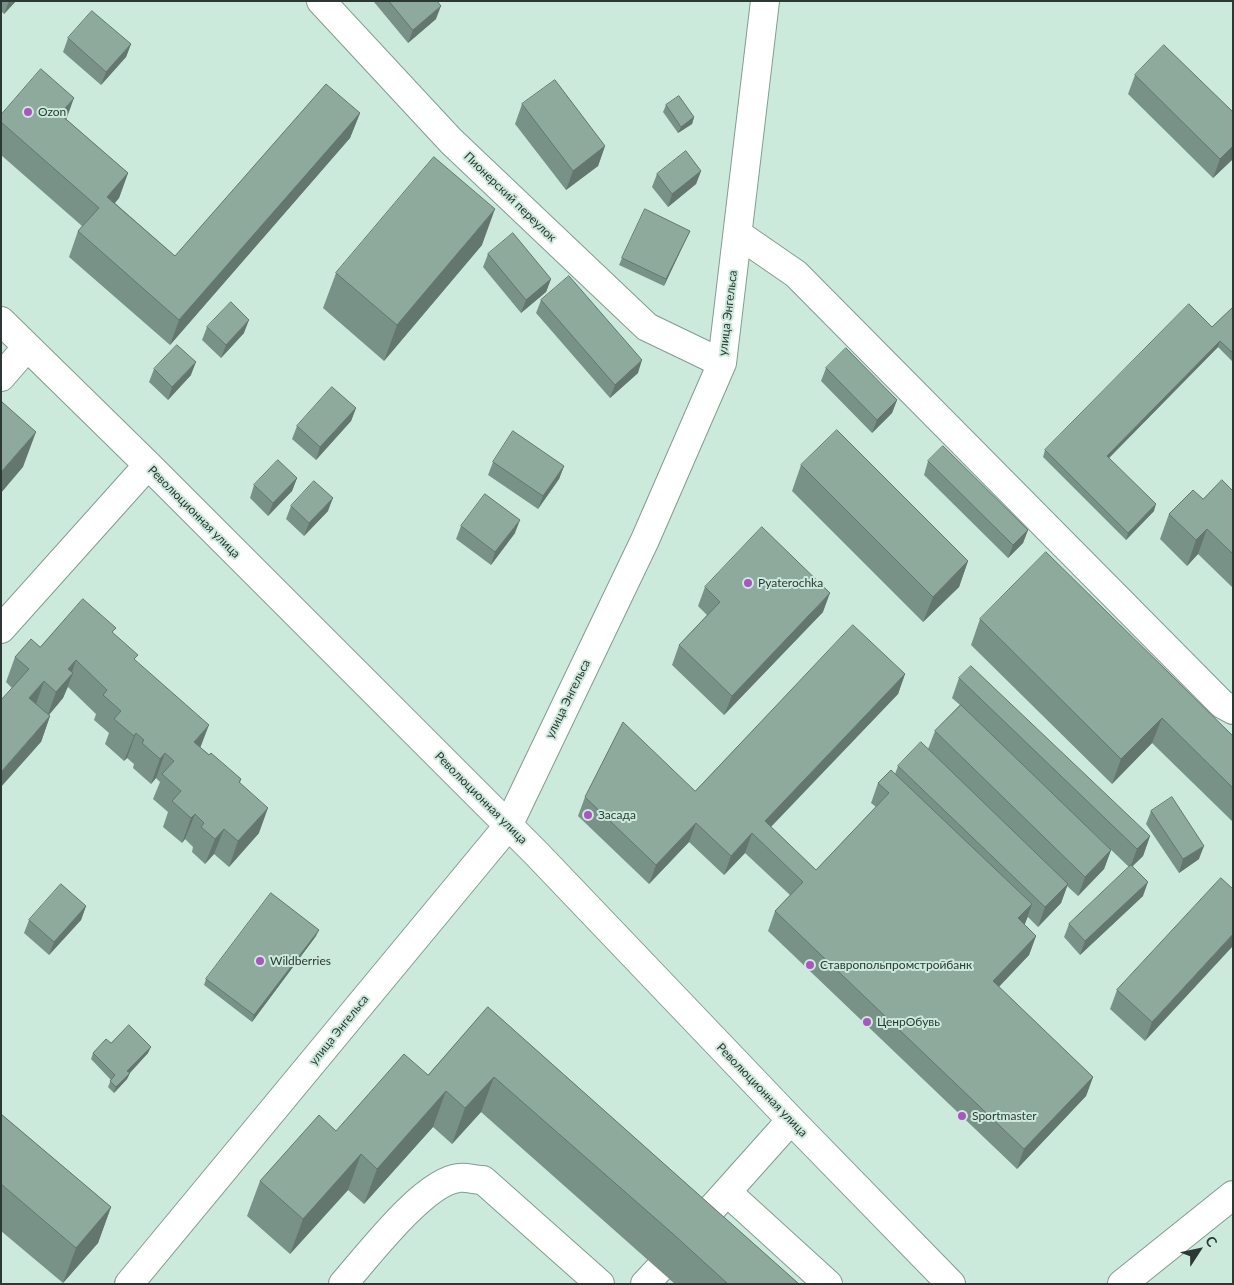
<!DOCTYPE html>
<html>
<head>
<meta charset="utf-8">
<style>
	body { margin:0 }
	#map { position:relative; width:1234px; height:1285px; overflow:hidden; background:#cceadc; font-family:Lato,sans-serif }
	canvas { display:block }
	.frame { position:absolute; inset:0; border:2px solid #2c3833; pointer-events:none }
	.north { position:absolute; left:1174px; top:1225px; width:50px; height:50px; -webkit-text-stroke:4px #cceadc; paint-order:stroke; rotate:55deg; font-size:14px; font-weight:700; line-height:20px; text-align:center; color:#2c3833 }
	.north::after { content:''; display:block; margin:auto; width:18px; height:22px; background:#2c3833; clip-path:polygon(50% 0,100% 100%,50% 72%,0 100%) }
</style>
</head>
<body>
<div id="map">
<canvas width="1234" height="1285"></canvas>
<div class="frame"></div>
<div class="north">С</div>
</div>
<script>
const ctx = document.querySelector('canvas').getContext('2d');
ctx.lineJoin = 'round';
function stroke(path, color, width, dash) { ctx.strokeStyle = color; ctx.lineWidth = width; ctx.lineCap = dash ? 'butt' : 'round'; ctx.setLineDash(dash || []); ctx.stroke(path); }
function fillPath(path, color) { ctx.fillStyle = color; ctx.fill(path, 'evenodd'); }
function write(font, color, halo, rows, align = 'center') {
  ctx.font = font + ' Lato,sans-serif'; ctx.lineWidth = 4; ctx.setLineDash([]); ctx.textBaseline = 'middle'; ctx.strokeStyle = halo; ctx.fillStyle = color; for (const [text, x, y, turn = 0] of rows) {
    ctx.save(); ctx.translate(x, y); ctx.rotate((+turn || 0) * Math.PI / 180); ctx.textAlign = isNaN(turn) ? turn : align; if (halo) ctx.strokeText(text, 0, 0); ctx.fillText(text, 0, 0); ctx.restore();
  }
}
const minor = new Path2D(`
	M321 1 451 141 647 327 722 363
	M738 234 796 274 1222 704 1233 710
	M1 321 148 465 536 853 791 1120 951 1284
	M1 377 27 347
	M1 629 148 465
	M727 1192 828 1284
	M690 1233 791 1120
	M129 1284 508 826 645 540 722 363 765 1
	M343 1284C367 1257 424 1181 459 1178 466 1177 475 1180 483 1180L600 1284
	M645 1284 659 1269
	M1122 1284 1233 1195`);
stroke(minor, '#809d90', 30);
stroke(minor, '#fff', 28);
fillPath(new Path2D(`
	M1 1H16L4 14 1 11Z
	M374 1H437L436 19 408 43 374 2Z
	M68 38 131 44 126 57 101 85 63 52Z
	M1135 75 1233 112V159L1213 178 1128 94Z
	M522 104 605 146 598 166 566 190 515 124Z
	M666 105 694 117 692 124 678 133 663 112Z
	M360 113 350 138 170 345 69 257 78 231 82 226 1 155V115L66 119 128 173 119 198 115 203 175 256Z
	M701 171 696 184 668 207 652 187 657 174Z
	M690 231 664 286 619 265 622 258Z
	M482 245 384 361 323 308 336 273Z
	M488 254 551 279 546 292 521 313 483 267Z
	M541 300 638 373 610 398 536 313Z
	M1233 307V362L1218 347 1109 458 1154 511 1126 540 1043 457 1045 450 1212 327Z
	M207 327 244 333 221 358 202 340Z
	M826 368 897 400 892 413 872 433 821 381Z
	M154 369 191 375 168 400 149 382Z
	M356 408 351 421 316 460 292 439 297 426Z
	M928 461 1028 530 1023 543 1008 558 924 475Z
	M493 462 564 466 559 479 538 509 488 475Z
	M801 465 968 561 959 587 923 622 792 491Z
	M297 478 292 491 268 516 250 498 254 485Z
	M1233 491V588L1198 554 1187 566 1160 539 1169 514 1203 499Z
	M291 506 328 511 304 536 286 519Z
	M461 526 515 533 491 565 456 539Z
	M705 587 823 612 724 715 672 665 679 645 707 615 698 606Z
	M980 619 1233 736V822L1152 743 1112 784 971 645Z
	M114 634 136 661 201 748 241 779 240 783 259 833 229 867 214 854 205 864 192 852 193 847 185 839 182 843 163 827 168 812 153 799 160 782 156 778 151 784 133 768 134 764 127 758 124 761 105 744 109 733 94 720 96 714 68 687 63 698 49 715 50 716 41 742 12 688 6 682 15 657 40 647Z
	M905 674 898 694 771 827 816 870 876 807 871 803 878 783 895 774 898 766 928 749 935 731 960 705 952 698 959 678 1150 836 1143 856 1133 866 1143 896 1080 955 1064 937 1069 924 1129 867 1080 820 1111 850 1104 869 1078 896 1067 886 1061 903 1038 927 1028 917 1024 924 1036 936 1029 955 999 987 1093 1077 1086 1096 1017 1169 768 931 775 911 790 895 745 853 724 875 689 842 649 884 578 816 585 797 695 791Z
	M1151 811 1199 859 1179 873 1146 824Z
	M1221 878 1145 1041 1110 1009 1117 990Z
	M86 906 81 920 49 955 24 933 29 920Z
	M316 936 252 1022 204 985 206 979Z
	M488 1007 799 1284H675L481 1112 452 1144 433 1127 364 1204 348 1190 290 1254 247 1216 260 1181 336 1131 428 1075Z
	M111 1043 148 1053 130 1073 127 1079 114 1093 108 1087 111 1080 91 1059 93 1053Z
	M1 1114 111 1207 98 1243 63 1283 1 1231Z`), '#799287');
fillPath(new Path2D(`
	M9 1H16L4 14Z
	M441 6 436 19 408 43 413 30Z
	M131 44 126 57 101 85 106 72Z
	M74 98 65 123 60 114Z
	M360 113 350 138 170 345 179 320Z
	M694 117 692 124 678 133 681 127Z
	M605 146 598 166 566 190 573 171Z
	M1233 146V159L1213 178 1220 159Z
	M701 171 696 184 668 207 672 194Z
	M128 173 119 198 98 222 107 197Z
	M495 209 482 245 384 361 397 325Z
	M690 231 687 237 664 286 666 279Z
	M551 279 546 292 521 313 526 300Z
	M249 320 244 333 221 358 226 345Z
	M1220 341 1218 347 1105 462 1107 456Z
	M642 360 638 373 610 398 615 385Z
	M196 362 191 375 168 400 172 387Z
	M897 400 892 413 872 433 877 420Z
	M356 408 351 421 316 460 320 447Z
	M36 432 23 467 1 493V472Z
	M564 466 559 479 538 509 543 496Z
	M297 478 292 491 268 516 273 503Z
	M333 498 328 511 304 536 309 523Z
	M1156 504 1154 511 1126 540 1128 533Z
	M520 520 515 533 491 565 495 552Z
	M1207 529 1198 554 1187 566 1196 540Z
	M1028 530 1023 543 1008 558 1013 545Z
	M968 561 959 587 923 622 933 597Z
	M830 593 823 612 724 715 732 696Z
	M76 660 71 675 73 673 63 698 47 717 56 692 68 669Z
	M905 674 898 694 759 839 765 821Z
	M44 681 35 707 29 698Z
	M50 716 41 742 1 787V772Z
	M1162 718 1152 743 1112 784 1121 759Z
	M209 725 199 751 194 742Z
	M136 733 127 758 124 761 134 736Z
	M165 753 156 778 151 784 160 759Z
	M268 808 259 833 229 867 238 841Z
	M195 814 185 839 182 843 191 818Z
	M696 823 689 842 649 884 656 865Z
	M224 829 214 854 205 864 215 839Z
	M752 833 745 853 724 875 731 856Z
	M1150 836 1143 856 1130 868 1137 849Z
	M1204 846 1199 859 1179 873 1183 859Z
	M1111 850 1104 869 1078 896 1085 877Z
	M1148 882 1143 896 1080 955 1085 941Z
	M1068 884 1061 903 1038 927 1045 907Z
	M1032 904 1025 924 1011 938 1018 918Z
	M86 906 81 920 49 955 54 942Z
	M319 930 316 936 252 1022 254 1015Z
	M1233 934V946L1145 1041 1152 1022Z
	M1036 936 1029 955 986 1000 993 981Z
	M151 1047 148 1053 125 1078 127 1071Z
	M130 1073 127 1079 114 1093 116 1087Z
	M494 1077 481 1112 452 1144 465 1108Z
	M1093 1077 1086 1096 1017 1169 1024 1149Z
	M446 1091 433 1127 364 1204 377 1169Z
	M361 1154 348 1190 290 1254 303 1219Z
	M111 1207 98 1243 63 1283 76 1248Z`), '#63776e');
const building = new Path2D(`
	M389 1H437L441 6 413 30Z
	M92 11 131 44 106 72 68 38Z
	M1164 45 1233 112V146L1220 159 1135 75Z
	M41 69 74 98 60 114 128 173 107 197 175 256 326 84 360 113 179 320 78 231 99 208 1 122V115Z
	M555 80 605 146 573 171 522 104Z
	M679 96 694 117 681 127 666 105Z
	M686 151 701 171 672 194 657 174Z
	M434 157 495 209 397 325 336 273Z
	M645 209 690 231 666 279 622 258Z
	M513 233 551 279 526 300 488 254Z
	M569 276 642 360 615 385 541 300Z
	M231 302 249 320 226 345 207 327Z
	M1189 304 1212 327 1233 307V353L1220 341 1107 456 1156 504 1128 533 1045 450Z
	M177 345 196 362 172 387 154 369Z
	M846 348 897 400 877 420 826 368Z
	M332 387 356 408 320 447 297 426Z
	M2 402 36 432 1 472V403Z
	M837 430 968 561 933 597 801 465Z
	M513 431 564 466 543 496 493 462Z
	M943 446 1028 530 1013 545 928 461Z
	M278 460 297 478 273 503 254 485Z
	M1222 480 1233 491V554L1207 529 1196 540 1169 514 1193 490 1203 499Z
	M314 481 333 498 309 523 291 506Z
	M485 494 520 520 495 552 461 526Z
	M762 527 830 593 732 696 679 645 720 602 705 587Z
	M1046 552 1233 736V788L1162 718 1121 759 980 619Z
	M83 599 116 628 112 632 138 655 134 659 209 725 194 742 209 755 211 753 241 779 239 782 268 808 238 841 224 829 215 839 201 827 204 823 195 814 191 818 172 801 181 791 162 774 174 761 165 753 160 759 142 743 144 740 136 733 134 736 114 719 121 711 103 695 107 690 76 660 68 669 73 673 56 692 44 681 29 698 50 716 1 772V700L29 669 15 657 31 639 40 647Z
	M853 625 905 674 765 821 816 870 889 793 878 783 891 770 1032 904 1018 918 1036 936 993 981 1093 1077 1024 1149 775 911 803 882 752 833 731 856 696 823 656 865 585 797 623 722 695 791Z
	M971 666 1150 836 1137 849 959 678Z
	M961 705 1111 850 1085 877 935 731Z
	M921 742 1068 884 1045 907 898 766Z
	M1172 797 1204 846 1183 859 1151 811Z
	M1131 865 1148 882 1085 941 1069 924Z
	M1221 878 1233 889V934L1152 1022 1117 990Z
	M61 884 86 906 54 942 29 920Z
	M271 893 319 930 254 1015 206 979Z
	M488 1007 799 1284H728L672 1233 494 1077 465 1108 446 1091 377 1169 361 1154 303 1219 260 1181 319 1115 336 1131 404 1054 428 1075Z
	M129 1025 151 1047 127 1071 130 1073 116 1087 110 1081 115 1075 93 1053 106 1039 111 1043Z
	M1 1114 111 1207 76 1248 1 1184Z`);
fillPath(building, '#8daa9d');
stroke(building, '#63776e', 1);
for (const [x, y, r, color] of [
	[28,112,5,"#ab54c2"],
	[748,583,5,"#ab54c2"],
	[588,815,5,"#ab54c2"],
	[260,961,5,"#ab54c2"],
	[810,965,5,"#ab54c2"],
	[867,1022,5,"#ab54c2"],
	[962,1116,5,"#ab54c2"]
]) { const dot = new Path2D(); dot.arc(x, y, r, 0, 2 * Math.PI); ctx.fillStyle = color; ctx.fill(dot); stroke(dot, '#cceadc', 2); }
write('12px', '#2c3833', '#cceadc', [
	["Ozon",38,112],
	["Pyaterochka",758,583],
	["Засада",598,815],
	["Wildberries",270,961],
	["Ставропольпромстройбанк",820,965],
	["ЦенрОбувь",877,1022],
	["Sportmaster",972,1116]
], 'left');
write('12px', '#2c3833', '#cceadc', [
	["Пионерский переулок",510,197,44],
	["улица Энгельса",728,313,-83],
	["Революционная улица",194,512,45],
	["улица Энгельса",568,699,-64],
	["Революционная улица",481,798,45],
	["улица Энгельса",339,1030,-51],
	["Революционная улица",762,1090,46]
]);
</script>
</body>
</html>
